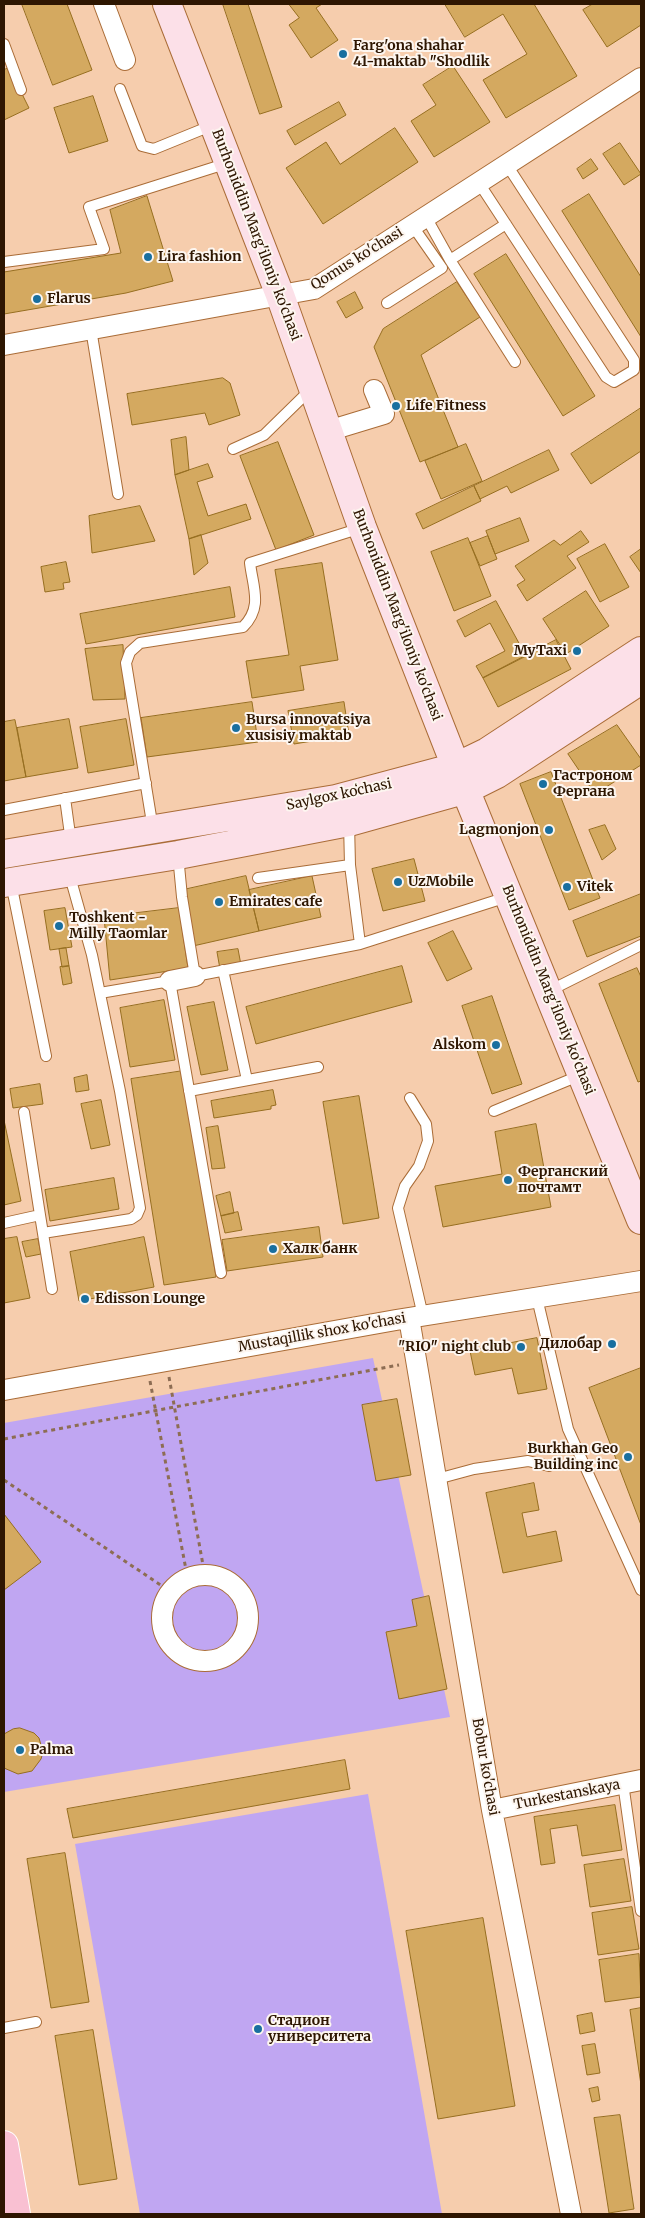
<!DOCTYPE html>
<html>
<head>
<meta charset="utf-8">
<style>
	body { margin:0 }
	#map { position:relative; width:645px; height:2218px; overflow:hidden; background:#f6cdad; font-family:Merriweather,serif }
	canvas { display:block }
	.frame { position:absolute; inset:0; border:5px solid #2e1601; pointer-events:none }
</style>
</head>
<body>
<div id="map">
<canvas width="645" height="2218"></canvas>
<div class="frame"></div>
</div>
<script>
const ctx = document.querySelector('canvas').getContext('2d');
ctx.lineJoin = 'round';
function fillPath(path, color) { ctx.fillStyle = color; ctx.fill(path, 'evenodd'); }
function stroke(path, color, width, dash) { ctx.strokeStyle = color; ctx.lineWidth = width; ctx.lineCap = dash ? 'butt' : 'round'; ctx.setLineDash(dash || []); ctx.stroke(path); }
function write(font, color, halo, rows, align = 'center') {
  ctx.font = font + ' Merriweather,serif'; ctx.lineWidth = 4; ctx.setLineDash([]); ctx.textBaseline = 'middle'; ctx.strokeStyle = halo; ctx.fillStyle = color; for (const [text, x, y, turn = 0] of rows) {
    ctx.save(); ctx.translate(x, y); ctx.rotate((+turn || 0) * Math.PI / 180); ctx.textAlign = isNaN(turn) ? turn : align; if (halo) ctx.strokeText(text, 0, 0); ctx.fillText(text, 0, 0); ctx.restore();
  }
}
fillPath(new Path2D(`
	M373 1358 450 1717 4 1792V1423Z
	M368 1794 442 2214H140L75 1844Z`), '#c0a6f2');
const building = new Path2D(`
	M22 4H67L92 70 53 85Z
	M223 4H248L282 107 260 114Z
	M289 4H322L316 8 338 40 311 58 289 25 299 18Z
	M445 4H534L577 76 506 118 483 80 527 54 503 14 465 37Z
	M593 4H641V25L607 47 583 10Z
	M453 66 490 122 434 157 411 121 436 105 423 85Z
	M9 68 29 108 4 120V70Z
	M93 96 108 141 69 153 54 108Z
	M339 102 346 115 295 145 287 131Z
	M395 128 418 162 323 224 286 168 326 142 340 164Z
	M620 143 641 174 624 185 603 154Z
	M591 159 598 169 583 179 577 169Z
	M589 194 641 277V337L562 211Z
	M147 196 173 281 126 293 4 314V272L121 253 110 210Z
	M506 254 595 396 563 416 474 274Z
	M457 282 480 317 421 355 458 447 420 462 374 347 383 329Z
	M355 292 363 308 346 318 337 302Z
	M223 378 230 383 240 415 209 425 205 413 132 425 127 394Z
	M641 408V451L591 484 571 454Z
	M186 437 189 470 175 475 171 440Z
	M278 442 314 535 276 550 240 456Z
	M466 444 482 481 441 499 425 461Z
	M549 450 559 470 511 493 507 486 480 499 474 486Z
	M208 464 213 477 197 482 208 516 246 504 251 519 189 539 175 475Z
	M474 486 481 501 423 529 416 514Z
	M140 506 155 541 92 553 89 516Z
	M520 518 529 541 495 554 486 531Z
	M581 531 589 542 567 556 576 568 527 601 517 585 525 580 515 566 554 540 560 545Z
	M201 535 208 563 194 575 189 539Z
	M488 536 497 559 480 566 470 543Z
	M468 538 491 596 454 611 431 552Z
	M605 544 629 587 600 602 577 559Z
	M641 549V573L630 557Z
	M66 562 70 582 63 583 64 589 45 592 41 567Z
	M322 563 338 660 300 666 304 690 252 698 246 661 289 655 275 570Z
	M230 587 235 617 86 644 80 614Z
	M586 591 609 626 566 654 543 619Z
	M496 601 526 656 483 678 476 666 505 651 490 623 465 637 457 621Z
	M556 640 571 669 498 707 483 678Z
	M123 645 125 699 93 700 85 649Z
	M252 702 258 742 147 757 141 718Z
	M344 702 349 735 294 744 288 711Z
	M69 719 78 768 26 777 17 728Z
	M126 719 134 765 88 773 80 727Z
	M15 720 26 777 4 781V722Z
	M617 725 641 759V765L595 794 568 754Z
	M551 772 600 898 569 910 520 784Z
	M605 825 616 849 602 860 589 830Z
	M414 859 425 901 383 911 372 869Z
	M246 876 259 931 193 946 183 890Z
	M312 876 321 917 259 931 249 890Z
	M641 894V936L587 957 573 921Z
	M65 908 72 947 50 950 44 911Z
	M179 908 188 968 110 980 104 917Z
	M453 931 472 969 447 981 428 943Z
	M66 948 69 966 62 967 59 949Z
	M238 949 241 965 220 969 217 952Z
	M69 966 72 983 63 985 60 967Z
	M402 966 412 1002 256 1044 246 1007Z
	M637 968 641 977V1081L638 1082 599 984Z
	M492 996 522 1084 492 1094 462 1006Z
	M164 1000 175 1060 130 1067 120 1008Z
	M214 1002 228 1070 201 1075 187 1007Z
	M183 1071 216 1277 164 1285 131 1079Z
	M87 1075 89 1090 76 1092 74 1078Z
	M40 1084 43 1104 13 1108 10 1089Z
	M273 1090 276 1105 271 1106V1109L214 1118 211 1101Z
	M359 1096 379 1218 343 1224 323 1102Z
	M101 1100 110 1145 91 1149 81 1104Z
	M4 1120 21 1201 4 1205Z
	M536 1124 551 1207 443 1227 435 1186 502 1174 495 1132Z
	M218 1126 225 1168 212 1169 206 1128Z
	M114 1178 119 1209 50 1221 45 1190Z
	M230 1192 234 1213 221 1216 216 1196Z
	M238 1212 242 1230 225 1233 221 1216Z
	M319 1227 323 1257 227 1271 222 1240Z
	M17 1237 30 1298 4 1303V1239Z
	M144 1237 154 1287 79 1301 70 1252Z
	M38 1239 41 1254 26 1257 22 1242Z
	M537 1338 547 1389 518 1394 512 1368 475 1375 470 1351Z
	M641 1368V1525L589 1388Z
	M397 1399 411 1475 376 1481 362 1405Z
	M534 1483 539 1510 522 1513 527 1537 556 1531 562 1561 503 1573 486 1493Z
	M4 1514 41 1562 4 1590Z
	M429 1596 447 1689 399 1699 386 1632 417 1626 412 1600Z
	M20 1728 34 1733 39 1738 43 1752 41 1759 32 1771 18 1774 4 1768V1734L13 1729Z
	M345 1760 350 1789 73 1838 67 1809Z
	M615 1805 622 1850 582 1856 577 1825 550 1829 555 1863 541 1865 534 1817Z
	M65 1853 89 2002 51 2008 27 1859Z
	M624 1859 631 1901 590 1907 584 1865Z
	M632 1907 639 1949 598 1955 592 1913Z
	M483 1918 515 2106 438 2119 406 1931Z
	M639 1954 641 1997 605 2002 599 1960Z
	M641 2008V2085L630 2010Z
	M592 2013 595 2031 580 2034 577 2016Z
	M93 2030 117 2179 79 2185 55 2036Z
	M595 2044 600 2073 587 2075 582 2046Z
	M598 2087 600 2100 592 2102 589 2089Z
	M620 2115 634 2209 609 2213 594 2118Z`);
fillPath(building, '#d4a960');
stroke(building, '#966e20', 1);
const lane = new Path2D(`
	M4 44 21 90
	M120 89 142 146 154 149 213 125
	M479 183 606 377 614 382 634 370V360L507 165
	M426 217 450 260 515 362
	M450 260 506 224
	M4 262 104 249 89 207 228 163
	M387 303 442 268 412 225
	M91 329 118 494
	M233 449 264 435 310 390
	M65 798 71 842
	M4 810 146 783
	M153 829 126 663 130 652 140 643 243 627C263 607 253 588 250 563L361 528
	M178 855 182 897 195 976 360 944
	M350 865 360 944 507 897
	M258 878 350 865 349 823
	M11 883 46 1056
	M223 970 247 1080
	M549 991 641 945
	M100 993 170 981 221 1273
	M189 1091 318 1067
	M410 1098 426 1124 428 1141 419 1166 405 1186 398 1208 423 1316
	M494 1111 581 1075
	M24 1112 40 1215
	M4 1223 40 1215 52 1289
	M43 1233 131 1219 137 1215 140 1208 120 1091 92 955 69 873
	M537 1298 568 1429 641 1590
	M437 1479 474 1469 528 1461 549 1466
	M623 1783 641 1911
	M4 2028 36 2022`);
const street = new Path2D(`
	M104 4 125 60
	M4 345 314 289 641 78
	M328 431 384 414 374 390
	M170 981 195 976
	M409 1318 492 1810 571 2214
	M4 1390 396 1320 641 1281
	M162 1618a43 43 0 1 1 86 0a43 43 0 1 1-86 0Z
	M492 1810 641 1780`);
const secondary = new Path2D(`
	M167 4 280 295 362 527 456 767 641 1220
	M4 854 336 799 456 767 487 752 641 651
	M4 883 178 855 349 822 467 789 497 774 641 680`);
const primary = new Path2D(`
	M4 2145 16 2214`);
stroke(lane, '#aa6c37', 12);
stroke(street, '#aa6c37', 22);
stroke(secondary, '#aa6c37', 30);
stroke(primary, '#fff', 30);
stroke(new Path2D(`
	M169 1377 205 1576
	M150 1381 188 1580
	M4 1439 399 1365
	M4 1480 171 1592`), '#8d6d53', 3, [4, 4]);
stroke(lane, '#fff', 10);
stroke(street, '#fff', 20);
stroke(secondary, '#fce0e8', 28);
stroke(primary, '#f9c0d2', 28);
for (const [x, y, r, color] of [
	[343,54,5,"#196f9f"],
	[148,257,5,"#196f9f"],
	[37,299,5,"#196f9f"],
	[396,406,5,"#196f9f"],
	[577,651,5,"#196f9f"],
	[236,728,5,"#196f9f"],
	[543,784,5,"#196f9f"],
	[549,830,5,"#196f9f"],
	[398,882,5,"#196f9f"],
	[567,887,5,"#196f9f"],
	[219,902,5,"#196f9f"],
	[59,926,5,"#196f9f"],
	[496,1045,5,"#196f9f"],
	[508,1180,5,"#196f9f"],
	[273,1249,5,"#196f9f"],
	[85,1299,5,"#196f9f"],
	[612,1344,5,"#196f9f"],
	[521,1347,5,"#196f9f"],
	[628,1457,5,"#196f9f"],
	[20,1750,5,"#196f9f"],
	[258,2029,5,"#196f9f"]
]) { const dot = new Path2D(); dot.arc(x, y, r, 0, 2 * Math.PI); ctx.fillStyle = color; ctx.fill(dot); stroke(dot, '#fdf6f0', 2); }
write('bold 14px', '#2e1601', '#fdf6f0', [
	["Farg'ona shahar",353,46],
	["41-maktab \"Shodlik",353,62],
	["Lira fashion",158,257],
	["Flarus",47,299],
	["Life Fitness",406,406],
	["MyTaxi",567,651,"right"],
	["Bursa innovatsiya",246,720],
	["xusisiy maktab",246,736],
	["Гастроном",553,776],
	["Фергана",553,792],
	["Lagmonjon",539,830,"right"],
	["UzMobile",408,882],
	["Vitek",577,887],
	["Emirates cafe",229,902],
	["Toshkent -",69,918],
	["Milly Taomlar",69,934],
	["Alskom",486,1045,"right"],
	["Ферганский",518,1172],
	["почтамт",518,1188],
	["Халк банк",283,1249],
	["Edisson Lounge",95,1299],
	["Дилобар",602,1344,"right"],
	["\"RIO\" night club",511,1347,"right"],
	["Burkhan Geo",618,1449,"right"],
	["Building inc",618,1465,"right"],
	["Palma",30,1750],
	["Стадион",268,2021],
	["университета",268,2037]
], 'left');
write('14px', '#2e1601', '#fdf6f0', [
	["Burhoniddin Marg'iloniy ko'chasi",256,235,69],
	["Qomus ko'chasi",357,259,-32],
	["Burhoniddin Marg'iloniy ko'chasi",397,615,69],
	["Saylgox koʻchasi",339,795,-12],
	["Burhoniddin Marg'iloniy ko'chasi",548,990,68],
	["Mustaqillik shox ko'chasi",322,1333,-10],
	["Bobur ko'chasi",485,1767,80],
	["Turkestanskaya",567,1795,-11]
]);
</script>
</body>
</html>
